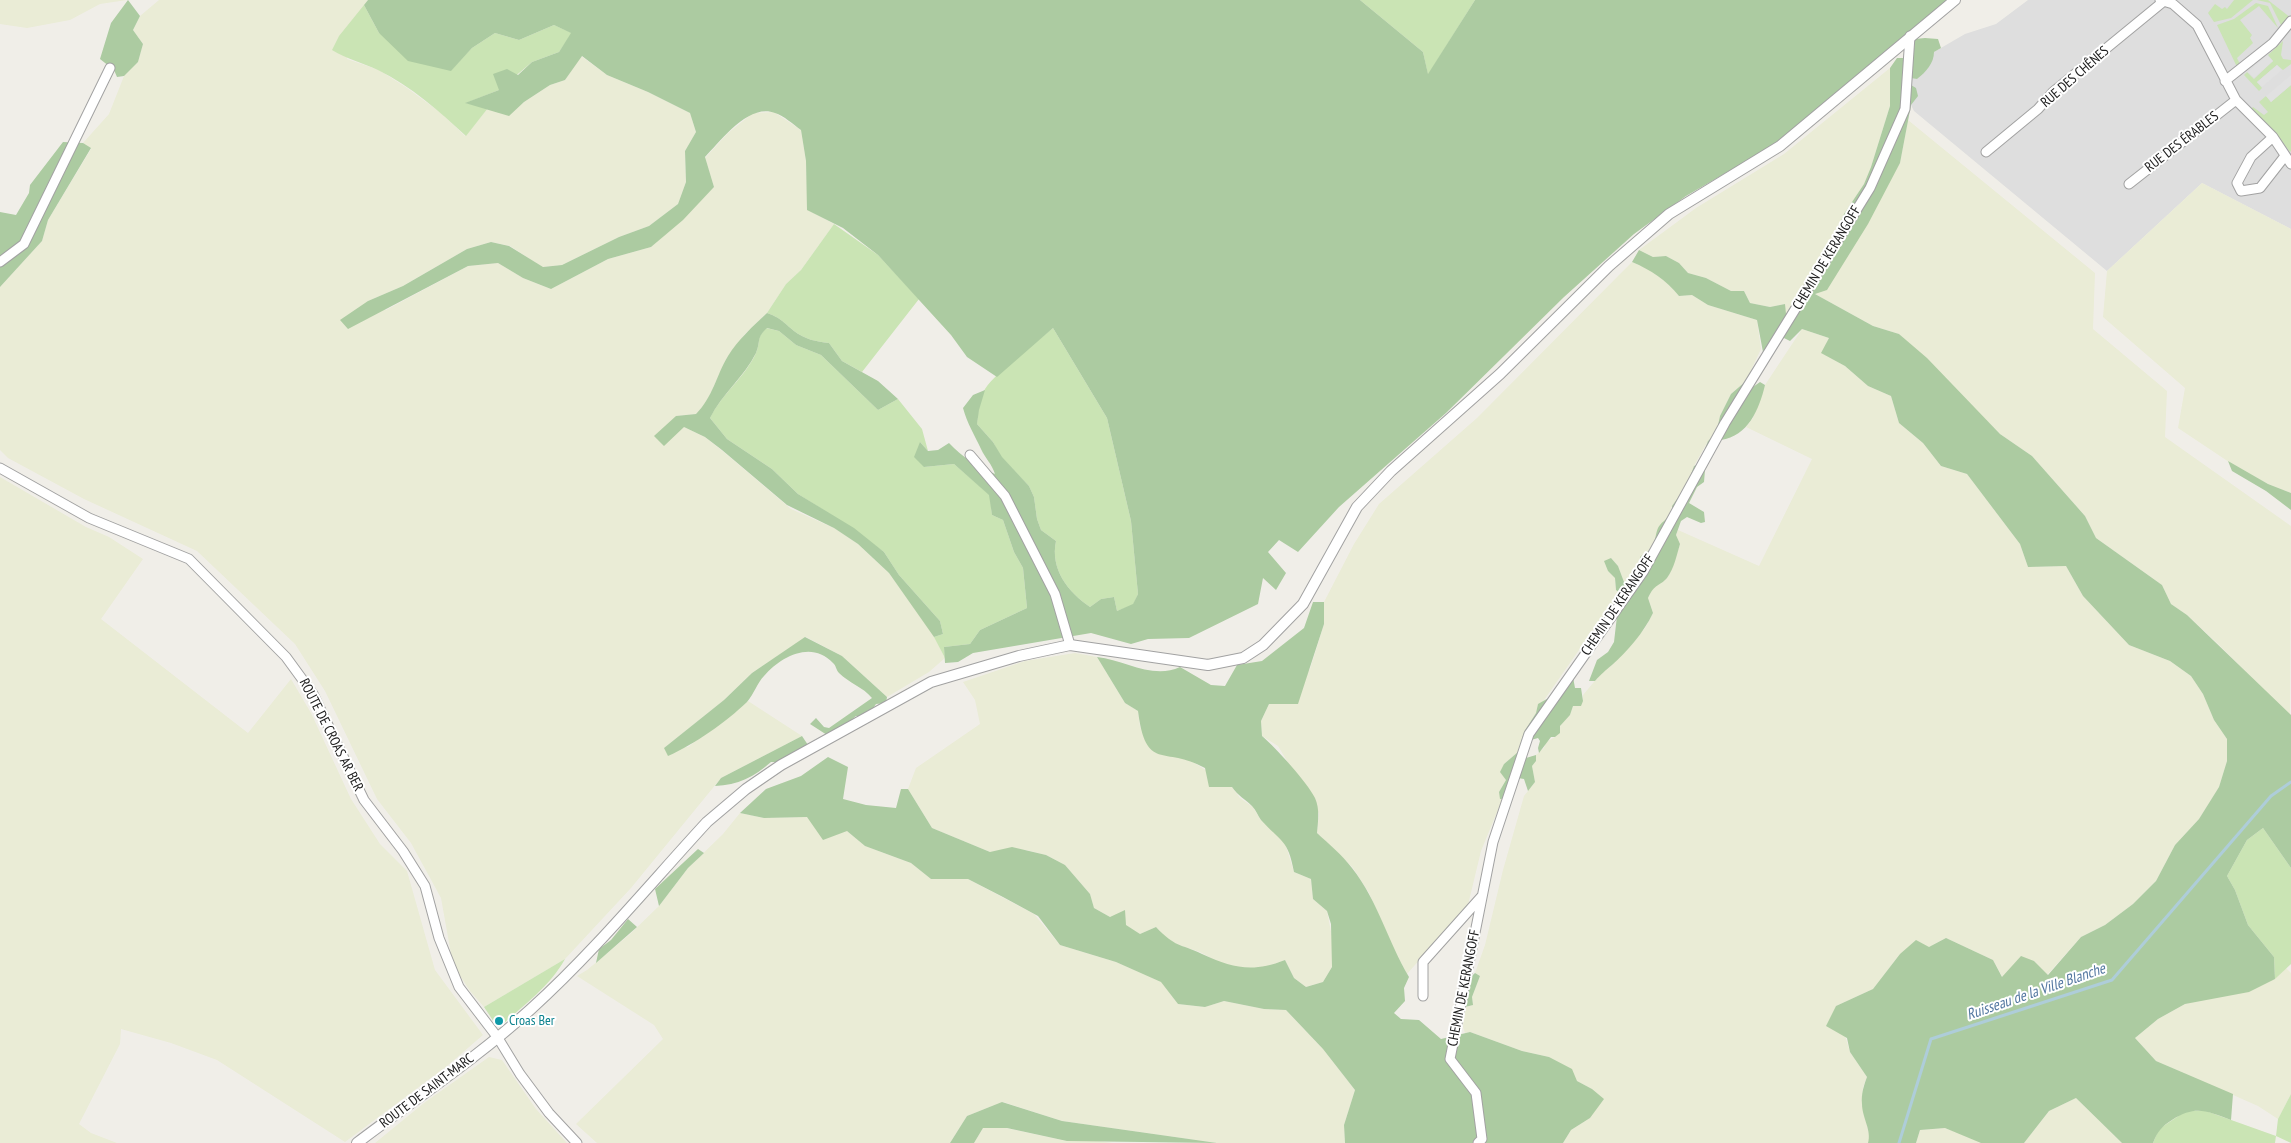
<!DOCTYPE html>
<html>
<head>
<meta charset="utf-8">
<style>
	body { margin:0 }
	canvas { display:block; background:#f0eee8 }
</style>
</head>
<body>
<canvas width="2291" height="1143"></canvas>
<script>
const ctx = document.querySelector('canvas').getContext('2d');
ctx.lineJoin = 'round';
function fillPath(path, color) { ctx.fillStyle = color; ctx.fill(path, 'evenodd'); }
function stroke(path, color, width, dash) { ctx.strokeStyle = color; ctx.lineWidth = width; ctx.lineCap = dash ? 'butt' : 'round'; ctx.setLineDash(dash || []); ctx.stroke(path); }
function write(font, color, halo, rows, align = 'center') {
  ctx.font = font + ' "PT Sans Narrow",sans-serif'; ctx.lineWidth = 4; ctx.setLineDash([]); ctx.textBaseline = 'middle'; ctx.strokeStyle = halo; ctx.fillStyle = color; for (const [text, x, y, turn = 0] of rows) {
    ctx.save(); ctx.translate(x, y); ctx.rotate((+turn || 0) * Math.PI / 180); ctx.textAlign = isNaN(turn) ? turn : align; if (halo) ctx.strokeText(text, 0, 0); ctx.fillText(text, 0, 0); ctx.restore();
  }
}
fillPath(new Path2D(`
	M2028 0H2291V229L2202 183 2107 271 1914 111 1911 105V77L1917 79 1934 52 1965 34 1996 24Z`), '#dedede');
fillPath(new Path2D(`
	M0 0H127L100 4 70 20 27 28 0 24Z
	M159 0H368L358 15 347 59 379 70 407 88 441 113 465 136 488 108 509 115 524 102 550 85 565 80 581 56 607 75 648 92 690 113 696 132 685 151 686 182 678 204 649 226 619 237 562 265 542 267 510 246 491 242 467 249 403 286 368 301 386 310 468 266 498 263 523 278 551 289 608 259 651 247 714 187 705 158 728 133 753 113 774 112 801 130 806 161 808 210 834 224 801 270 786 284 767 313 745 334 728 356 706 403 696 414 676 416 684 427 705 437 725 453 791 509 834 528 858 544 889 573 933 634 945 658 929 672 887 697 842 656 806 637 752 673 724 700 664 748 688 747 748 701 802 736 721 778 631 888 565 959 484 1007 470 991 453 965 441 898 411 843 377 799 325 691 295 644 197 551 84 499 8 458 0 450V287L42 241 48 220 91 149 83 143 109 114 124 76 138 62 143 44 133 30 140 16Z
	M1890 68V106L1871 167 1864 184 1844 214 1833 239 1785 315V304L1770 307 1750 303 1744 291H1731L1706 278 1688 273 1679 263 1666 256 1653 257 1639 250 1696 208 1784 154Z
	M1908 120 2095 273 2093 329 2167 391 2165 437 2291 526 2290 716 2218 644 2187 615 2171 604 2162 585 2096 538 2085 516 2032 456 2000 434 1899 334 1873 326 1815 294 1900 163Z
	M2202 183 2291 229V493L2268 484 2238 468 2178 428 2185 388 2103 317 2107 271Z
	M1632 262 1648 269 1668 283 1679 296 1692 295 1708 305 1757 320 1761 349 1746 381 1731 394 1720 416 1716 434 1708 441 1694 466 1687 485 1672 506 1669 517 1632 579 1624 582 1618 566 1611 558 1608 571 1615 578 1616 590 1622 595 1600 620 1542 703 1538 704 1536 713 1524 732 1518 752 1504 764 1506 780 1499 792 1502 800 1481 851 1468 905 1407 974 1395 952 1369 893 1353 868 1317 833 1319 814 1278 746 1262 736 1261 721 1269 704 1282 703 1310 669 1324 624V602L1354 544 1379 504 1477 418Z
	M1802 329 1829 338 1822 353 1845 366 1868 386 1891 396 1899 423 1923 443 1941 466 1967 474 2020 544 2028 567 2066 566 2083 596 2129 645 2170 661 2191 676 2203 694 2214 720 2227 739V761L2219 787 2199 819 2175 845 2156 881 2133 904 2105 925 2081 937 2047 975 2034 961 2003 978 1993 960 1946 938 1929 947 1900 954 1873 989 1836 1006 1850 1052 1867 1077 1863 1087 1862 1104 1870 1138 1868 1143H1563L1571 1130 1590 1118 1592 1089 1577 1081 1549 1057 1522 1051 1470 1032 1465 1033 1463 1027 1465 1007 1473 1005 1472 997 1480 976 1475 973 1485 945 1503 870 1524 796 1535 782 1532 766 1536 761V755L1544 748 1546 742 1555 737 1563 721 1570 715 1573 706 1583 701V695L1603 671 1611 666 1645 628 1653 613 1648 598 1653 587 1667 578 1675 559 1680 544 1676 535 1678 530 1759 566 1812 459 1746 427 1753 418 1765 385Z
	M0 477 86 527 109 537 143 559 101 619 248 733 291 679 311 713 351 799 380 844 407 871 435 970 483 1035 447 1066 345 1142 217 1060 171 1043 121 1029 120 1044 79 1124 91 1133 117 1143H0Z
	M1075 653 1097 657 1125 703 1138 711 1140 727 1178 757 1190 760 1232 787 1240 798 1253 807 1260 819 1279 836 1286 846 1294 872 1311 879 1313 899 1327 911 1333 942 1332 967 1323 982 1306 987 1294 978 1285 960 1269 966 1245 969 1220 963 1200 952 1170 942 1156 927 1140 934 1094 908 1090 894 1065 865 1046 855 1026 850 990 852 932 828 908 789 916 768 980 724 975 700 963 682 1025 661Z
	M740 813 764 818 807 817 847 831 865 846 911 863 931 879H968L1034 914 1060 945 1116 962 1162 982 1178 1004 1205 1007 1224 1001 1264 1009 1286 1010 1323 1049 1355 1090 1344 1125 1345 1143H1217L1062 1121 1003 1102 967 1116 950 1143H597L576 1124 663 1039 654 1025 577 976 587 970 629 935 659 906 688 868 723 834Z
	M2286 968 2291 973V1094L2278 1119 2258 1106 2156 1061 2135 1038 2158 1019 2185 1004 2275 979Z
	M489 1057 502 1060 536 1109 567 1143H375L424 1103Z
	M2076 1098 2122 1143H2024L2049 1111Z
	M983 1128H1006L1067 1141 1089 1140 1113 1143H974Z
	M1945 1128 1973 1138 1981 1143H1916L1920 1130Z`), '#eaecd6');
fillPath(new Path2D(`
	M1360 0H1475L1428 75 1423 52Z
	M2234 0H2253L2231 18 2214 22 2208 13 2215 4 2222 9 2225 7 2227 9Z
	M2257 0H2268L2291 18 2283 29 2270 3Z
	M2256 3 2268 6 2278 28 2259 6 2240 20 2252 35 2250 38 2253 43 2237 58 2240 64 2237 67 2217 25 2234 19Z
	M364 5 379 33 451 70 472 48 495 33 519 40 554 25 572 33 559 52 532 62 499 90 466 103 488 108 466 136C440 112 411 86 378 70 363 63 347 59 332 50L339 36Z
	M2283 41 2281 55 2283 59 2291 60V64L2283 70 2277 65 2257 82 2262 88 2259 91 2244 75 2247 72 2254 79 2273 61 2268 55Z
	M2291 85V151L2290 152 2275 132 2251 109 2253 107 2264 115 2268 112 2259 102 2266 96 2271 102Z
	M834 224 878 255 919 299 862 372 842 361 829 343C817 342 804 339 794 331 783 322 781 318 767 313L786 284 801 270Z
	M766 328 779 331 796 345 821 355 878 410 898 399 922 429 928 451 920 442 924 467 954 464 990 495 992 515 1003 520 1014 552 1023 568 1027 608 980 630 970 644 944 647 945 658 934 637 943 634 940 621 899 575 884 552 833 516 798 494 772 469 727 439 710 418C722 394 745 377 756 353 761 341 756 338 766 328Z
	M1053 328 1107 418 1131 521 1138 594 1133 605 1117 611 1114 597 1101 599 1090 607C1068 592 1050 569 1056 541L1041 530 1037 519 1034 497 1029 486 1001 457 993 442 977 424C978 413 979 399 985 389 998 370 1034 344 1053 328Z
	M2263 828 2291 868V964L2275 979 2274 957 2248 925 2235 890 2227 876 2247 840Z
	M565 959C550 986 524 1005 502 1025H496L484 1007Z
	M2291 1094V1143L2276 1136 2275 1143H2153L2159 1129 2186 1111H2206L2276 1136 2278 1119Z`), '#cae4b4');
fillPath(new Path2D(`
	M128 0 140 16 133 30 143 44 138 62 124 76 117 77 114 70 100 59 111 23Z
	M368 0H1360L1423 52 1428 74 1475 0H1948L1779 142 1686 196 1634 234 1564 297 1446 413 1339 507 1298 552 1279 540 1268 552 1286 573 1276 590 1263 578 1258 604 1189 638 1148 639 1131 644 1091 633 973 653 958 662 945 663 944 647 970 644 980 630 1027 608 1023 568 1014 552 1003 520 992 515 989 495 954 464 924 467 914 457 920 442 928 451 938 450 949 443C963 458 977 466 995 474 992 464 985 458 981 449 975 436 967 423 963 408L973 395 985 390 979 410 977 424 993 442 1002 457 1029 486 1034 497 1037 519 1041 530 1056 541C1050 569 1068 592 1090 607L1101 599 1114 597 1117 611 1133 604 1138 594 1131 521 1107 418 1053 328 997 377 967 357 951 335 878 255 843 228 807 210 806 161 801 130C793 124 784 116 775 113 748 103 721 141 705 157L714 187 683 220 651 247 608 259 551 289 523 278 498 263 468 266 348 329 340 320 368 301 403 286 467 249 491 242 509 246 543 267 562 265 619 237 649 226 678 204 686 182 685 151 696 132 690 113 648 92 607 75 582 56 565 80 550 85 524 102 509 116 465 103 499 90 493 74 507 69 518 75 532 62 559 52 571 33 554 25 519 40 495 33 472 48 451 71 408 61 379 33 364 5Z
	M1925 38 1938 39 1941 48 1934 52C1934 63 1926 72 1917 79L1911 78V85L1916 88 1918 96 1911 105 1900 163 1868 224 1827 290 1815 294 1873 326 1899 334 1927 358 2000 434 2032 456 2085 516 2096 538 2162 585 2171 604 2187 615 2291 715V868L2263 828 2247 840 2227 876 2235 890 2248 925 2274 957 2275 979 2249 992 2185 1004 2158 1019 2135 1038 2156 1061 2233 1094 2231 1120C2206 1111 2196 1105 2172 1120 2161 1127 2158 1131 2153 1143H2122L2076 1098 2049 1111 2024 1143H1981L1945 1128 1920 1130 1916 1143H1868C1872 1131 1862 1117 1862 1104 1861 1094 1864 1085 1867 1077L1850 1052 1847 1038 1826 1026 1836 1006 1873 989 1900 954 1916 940 1929 947 1946 938 1993 960 2002 977 2021 956 2034 961 2048 975 2081 937 2105 925 2133 904 2156 881 2175 845 2199 819 2219 787 2227 761V739L2214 720 2203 694 2191 676 2170 661 2129 645 2083 596 2066 566 2028 567 2020 544 1967 474 1941 466 1923 443 1899 423 1891 396 1868 386 1845 366 1821 353 1829 338 1802 329 1790 341 1784 338 1763 352 1757 320 1708 305 1692 295 1679 296C1666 280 1651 270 1632 262L1639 250 1653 257 1666 256 1679 263 1688 273 1706 278 1731 291H1744L1750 303 1770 307 1785 304 1786 314 1833 239 1844 214 1864 184 1871 167 1890 106V68L1897 58H1904L1914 48 1915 39Z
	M63 142 83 143 91 148 48 220 42 241 0 287V212L16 215 29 193 30 185Z
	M767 313C781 318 783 322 794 331 804 339 817 342 829 343L842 361 878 381 898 399 878 410 821 355 796 345 779 331 767 328C756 338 761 341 756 353 744 377 722 394 710 418L727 439 772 469 798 494 854 528 884 552 899 575 940 621 943 634 934 637 889 573 858 544 834 528 787 505 722 450 705 437 684 427 664 446 654 436 676 416 696 414C713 397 716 376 728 356 738 340 753 326 767 313Z
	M1746 381 1753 387 1760 382 1765 385C1759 410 1748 436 1721 440L1705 470 1704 482 1697 487 1689 503 1704 512 1705 522 1701 523 1687 517 1681 521 1676 535 1680 544C1677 554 1674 569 1667 578 1659 587 1655 583 1648 598L1653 613C1644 632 1627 652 1612 665 1605 671 1601 674 1595 681H1589L1597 660 1608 652 1614 642 1617 616 1622 595 1616 590 1615 578 1608 571 1604 561 1611 558 1618 566 1624 582C1633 578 1641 567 1640 557 1643 554 1647 552 1650 550 1656 544 1655 534 1658 528 1663 519 1674 517 1672 506L1687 485 1694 466 1699 464 1708 441 1716 434 1720 416 1731 394Z
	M2228 461 2268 484 2291 493V510L2266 491 2232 471Z
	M1313 602H1324V624L1298 704H1269L1261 721 1262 736C1276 748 1307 782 1315 798 1320 809 1318 821 1317 833 1329 844 1342 855 1352 868 1378 901 1388 942 1409 977L1404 988 1405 1001 1394 1013 1401 1019 1419 1020 1441 1039 1470 1032 1522 1051 1549 1057 1572 1069 1577 1081 1592 1089 1604 1099 1590 1118 1571 1130 1563 1143H1345L1344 1125 1355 1090 1323 1049 1286 1010 1264 1009 1224 1001 1205 1007 1178 1004 1161 982 1116 962 1060 945 1038 916 1003 897 968 879H931L911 863 865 846 847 831 823 840 807 817 764 818 740 813 766 789 801 776 828 757 848 767 843 799 866 805 896 808 901 789H908L932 828 990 852 1012 847 1046 855 1065 865 1090 894 1094 908 1110 917 1125 910 1126 925 1140 934 1156 927C1176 948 1179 943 1202 954 1233 968 1252 973 1285 960L1294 978 1306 987 1323 982 1332 967 1331 924 1327 911 1313 899 1311 879 1294 872C1288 839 1281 842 1261 820 1258 816 1256 810 1252 806 1245 799 1238 796 1232 787H1209L1205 768C1164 745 1146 773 1138 711L1125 703 1097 657C1125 660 1153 680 1180 667L1211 685 1225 686 1237 665 1262 661 1304 628Z
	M805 637 842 656 887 697 886 703 876 704C871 712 866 717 856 716L844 726 827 735 810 724 816 718 824 727 829 728 872 698C863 687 849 683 839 673 836 670 836 665 833 663 812 640 781 656 764 676 757 683 754 694 747 702 726 722 695 744 668 756L664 748 724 700 752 673Z
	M1573 677 1575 688H1581L1583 701 1581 706H1573L1570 715 1560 726V733L1555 737H1551L1539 753 1538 748 1540 741 1538 738 1531 740 1525 754 1526 758 1536 755V761L1532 766 1535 782 1528 791 1524 779 1518 778 1511 798 1500 799 1499 792 1506 780 1500 772 1504 764 1518 752 1524 732 1536 713 1538 704 1552 696Z
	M802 736 808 745 779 762H771C754 777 738 785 715 786L721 778Z
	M698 849 704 853 688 868 659 906 655 889Z
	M628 919 637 927 596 963 599 949 611 940Z
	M1475 973 1480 976 1472 997 1473 1005 1465 1007 1457 1002C1455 986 1465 982 1475 973Z
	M1002 1102 1062 1121 1217 1143 1067 1141 1007 1128H983L974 1143H950L967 1116Z`), '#accba1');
fillPath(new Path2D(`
	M2267 55 2273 61 2254 78 2248 72Z
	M2277 65 2282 70 2262 87 2257 82Z
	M2291 75V85L2271 102 2266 96Z`), '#e1e1e1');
stroke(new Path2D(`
	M1899 1143 1931 1039 2112 980 2271 796 2291 782`), '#aecdd9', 3);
const minor = new Path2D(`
	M2160 0 2173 4 2197 25 2236 100 2273 137 2291 164
	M2225 81 2273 43 2291 21
	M2273 137 2251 157 2237 183 2241 191 2260 188 2285 156
	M1986 152 2038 109 2053 92 2164 1
	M2129 184 2236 100
	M0 262 24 244 110 68
	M970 455 1005 496 1055 594 1070 645
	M0 468 89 518 189 559 286 657 313 694 364 800 403 851 425 886 439 938 459 987 498 1038 520 1074 549 1113 577 1143
	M1423 996V962L1482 896
	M1478 1143 1482 1139 1476 1093 1450 1059 1493 842 1529 734 1643 572 1725 423 1870 188 1905 109 1910 36`);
const tertiary = new Path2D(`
	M357 1143C415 1099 477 1058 531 1009 594 952 649 885 707 822L746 789 781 765 931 682 1019 656 1070 645 1208 665 1243 658 1263 645 1303 604 1357 507 1391 471 1500 374 1609 266 1669 214 1780 146 1955 0`);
stroke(minor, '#a2a2a2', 11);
stroke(tertiary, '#a2a2a2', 12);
stroke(minor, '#fff', 9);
stroke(tertiary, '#fff', 10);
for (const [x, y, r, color] of [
	[499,1021,5,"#0f9aa8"]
]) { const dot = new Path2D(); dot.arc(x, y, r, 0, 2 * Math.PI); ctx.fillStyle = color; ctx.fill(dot); stroke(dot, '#fff', 2); }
write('14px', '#212121', '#fff', [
	["RUE DES CHÊNES",2075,77,-41],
	["RUE DES ÉRABLES",2182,142,-38],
	["CHEMIN DE KERANGOFF",1827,258,-59],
	["CHEMIN DE KERANGOFF",1618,605,-56],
	["ROUTE DE CROAS AR BER",331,735,63],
	["CHEMIN DE KERANGOFF",1464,988,-79],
	["ROUTE DE SAINT-MARC",427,1091,-37]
]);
write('14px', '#0d838f', '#fff', [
	["Croas Ber",509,1021]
], 'left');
write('italic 15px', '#5377a0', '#fff', [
	["Ruisseau de la Ville Blanche",2036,992,-19]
]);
</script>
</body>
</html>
